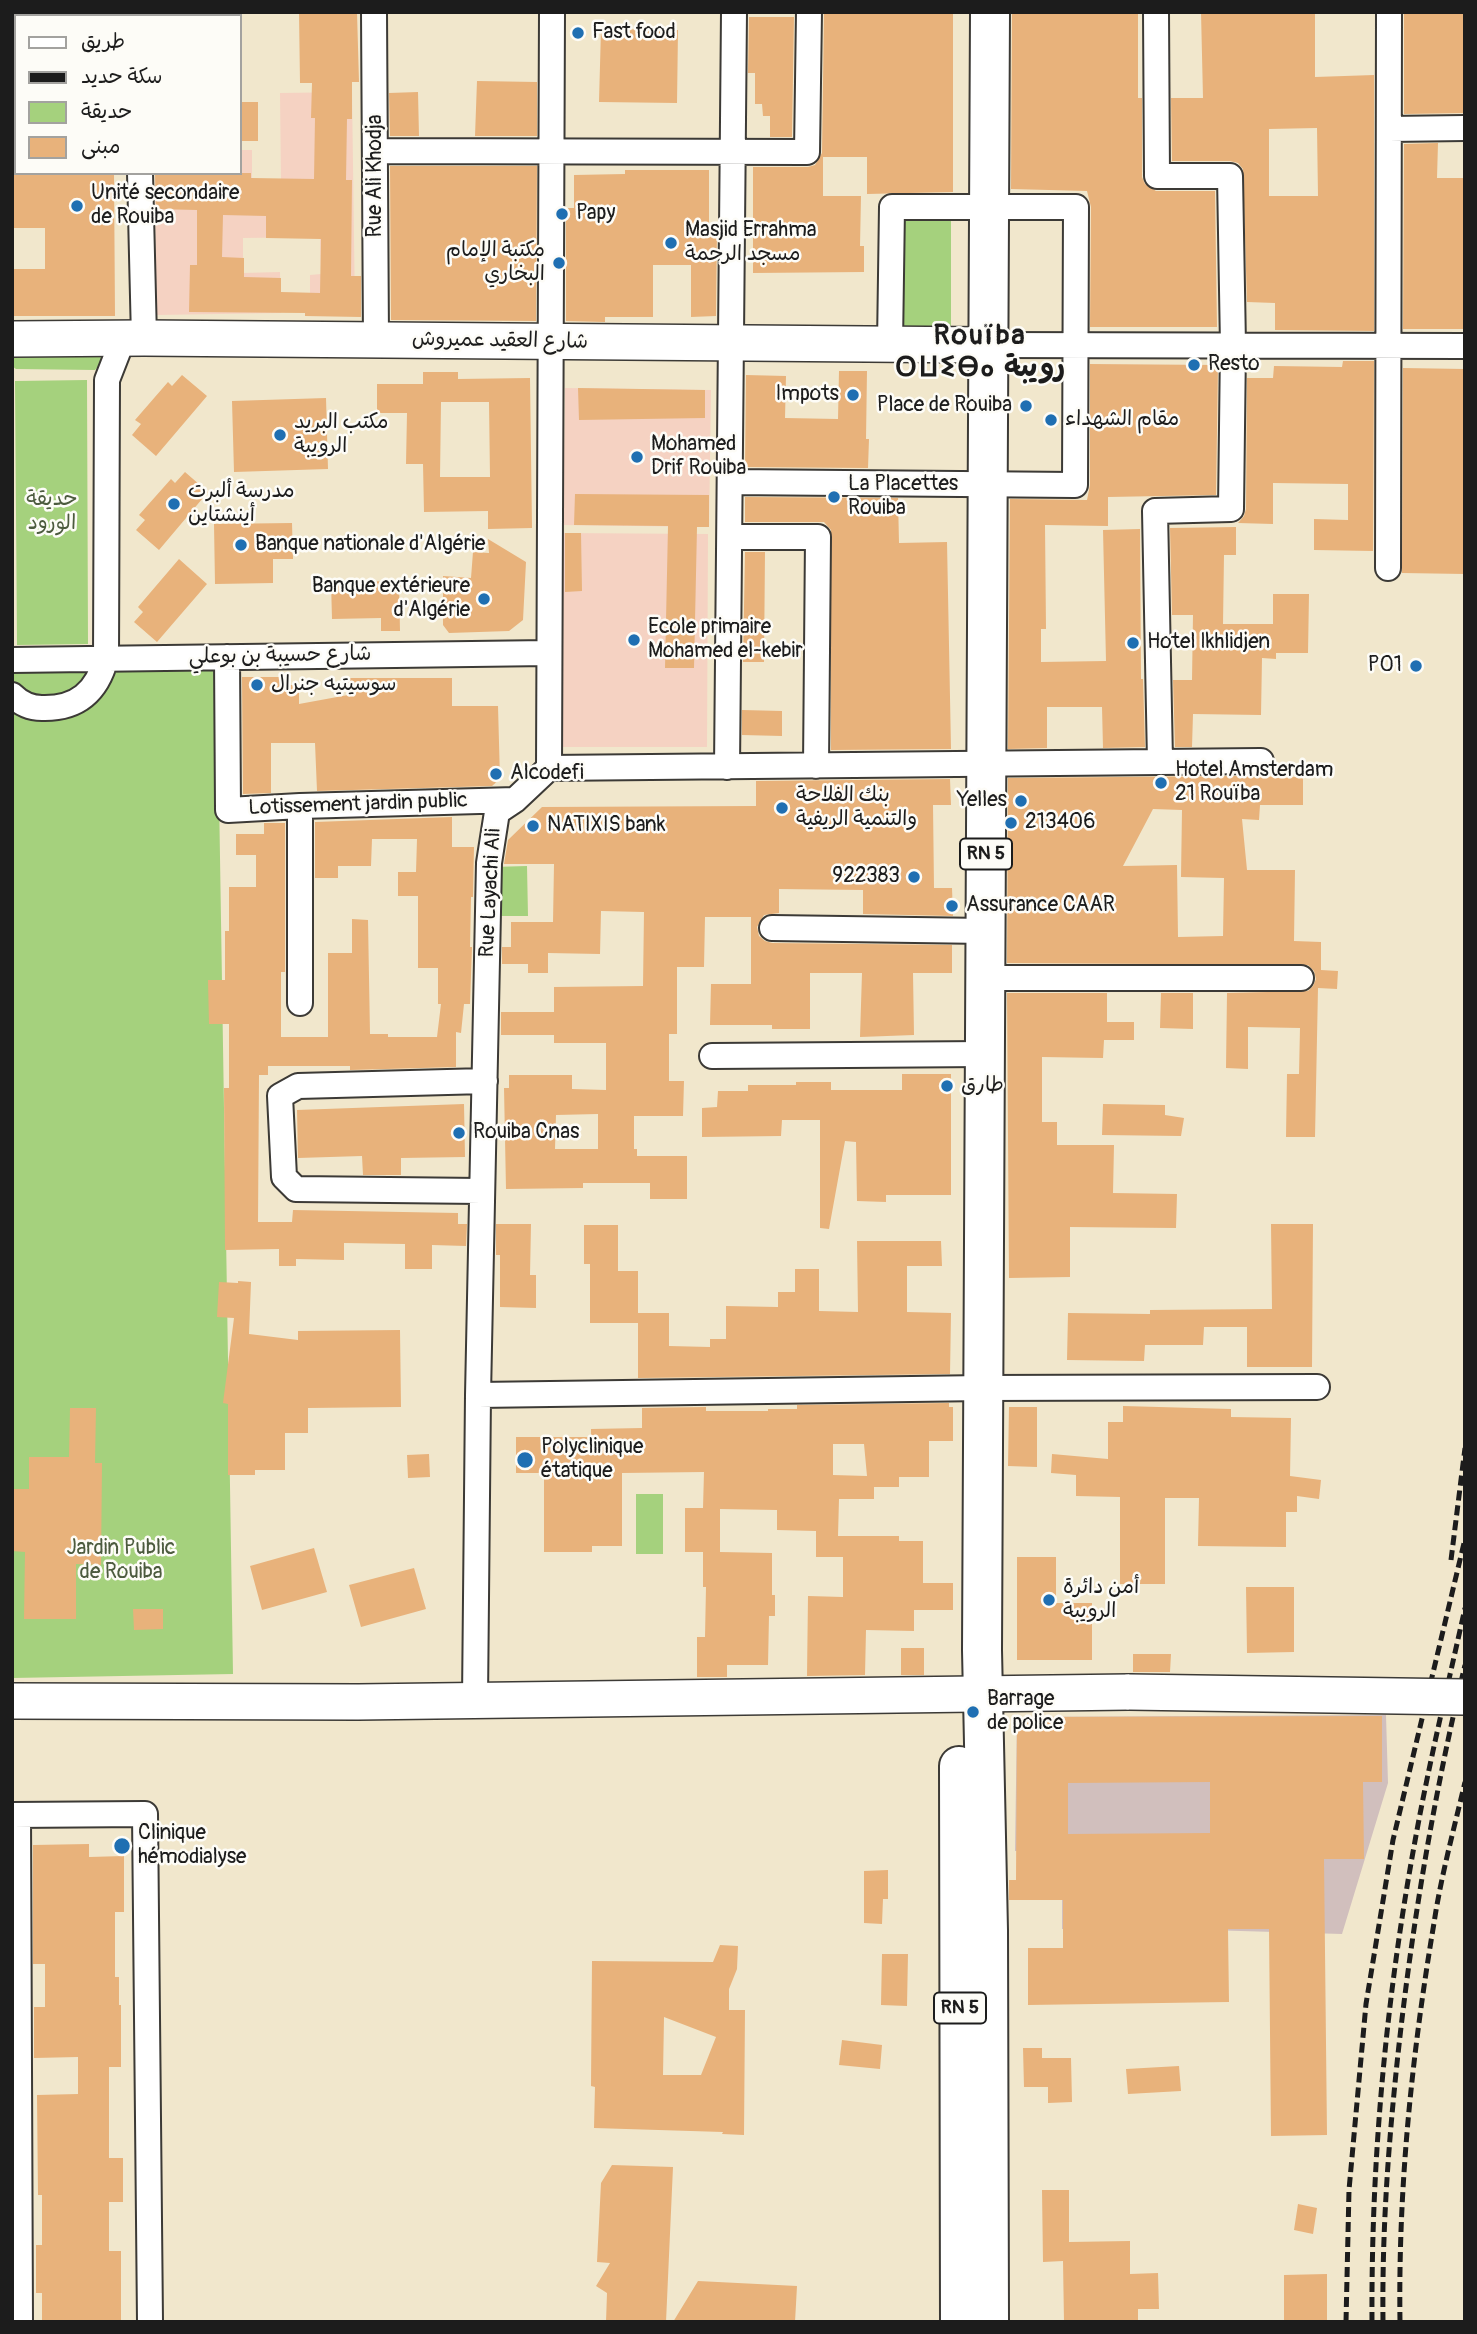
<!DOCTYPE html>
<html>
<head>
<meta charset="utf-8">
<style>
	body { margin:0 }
	#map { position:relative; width:1477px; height:2334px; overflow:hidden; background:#f1e7cc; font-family:Pangolin,"Playpen Sans Arabic",sans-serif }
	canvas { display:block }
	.frame { position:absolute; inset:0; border:14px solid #1c1c1c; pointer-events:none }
	.legend { position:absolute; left:14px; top:14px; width:228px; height:161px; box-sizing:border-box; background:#fdfcf7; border:2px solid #a3a29f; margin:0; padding:9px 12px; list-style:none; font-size:21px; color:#1c1c1c }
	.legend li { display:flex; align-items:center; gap:14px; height:35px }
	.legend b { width:35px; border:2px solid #a3a29f }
</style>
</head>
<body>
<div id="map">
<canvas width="1477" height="2334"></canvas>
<div class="frame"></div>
<ul class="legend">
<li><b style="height:9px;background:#fff"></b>طريق</li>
<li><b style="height:9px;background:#1c1c1c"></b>سكة حديد</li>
<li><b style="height:19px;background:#a5d17d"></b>حديقة</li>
<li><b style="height:19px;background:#e8b27b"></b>مبنى</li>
</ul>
</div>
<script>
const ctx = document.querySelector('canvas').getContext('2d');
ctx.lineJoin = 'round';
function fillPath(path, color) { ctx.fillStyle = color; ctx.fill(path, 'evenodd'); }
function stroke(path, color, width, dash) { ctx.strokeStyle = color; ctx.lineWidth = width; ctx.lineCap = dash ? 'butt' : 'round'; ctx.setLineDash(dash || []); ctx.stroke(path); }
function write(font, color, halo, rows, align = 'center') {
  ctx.font = font + ' Pangolin,"Playpen Sans Arabic","Noto Sans Tifinagh",sans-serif'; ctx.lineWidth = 5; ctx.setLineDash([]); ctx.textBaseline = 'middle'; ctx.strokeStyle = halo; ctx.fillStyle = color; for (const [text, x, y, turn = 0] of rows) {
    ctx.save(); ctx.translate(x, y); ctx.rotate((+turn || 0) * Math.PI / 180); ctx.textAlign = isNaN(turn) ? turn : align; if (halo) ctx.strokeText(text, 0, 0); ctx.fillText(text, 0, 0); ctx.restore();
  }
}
fillPath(new Path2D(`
	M352 92 355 311 310 312V275L321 274 320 237 243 238V273L280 272 281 313 156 315 155 173H240V150H252V183H281L280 93Z
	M565 388 711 390 709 527 563 525Z
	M562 533 708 534 707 747H561Z`), '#f5d2c2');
fillPath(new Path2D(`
	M1386 1715 1388 1783 1342 1934 1207 1930 1062 1929V1850L1015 1851 1017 1717Z`), '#d1bfbd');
fillPath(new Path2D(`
	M899 219H951V331H898Z
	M12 354 109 356 95 370 16 369 12 366Z
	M87 380 88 644 17 645 15 381Z
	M217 669 233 1674 12 1678V672Z
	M527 866 528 916H493V867Z
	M636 1494H663V1554H636Z`), '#a5d17d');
fillPath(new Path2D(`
	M299 12H357L359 82H352V119H347L346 180H352L351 276H361V317L305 316V313L189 312 190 265H197V210L156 209 155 173H251V178L314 179 315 118H311L312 83H300ZM223 215 266 216V238L321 239 320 293 281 292V278L244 277V258L222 257Z
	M824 12H953V192L867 194V157H823V196H861L860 246H864V272L753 273V167H808L815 165 822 153Z
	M1012 12H1138V98H1142V177L1145 184 1156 191H1215L1217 327H1090L1091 207 1087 191 1011 189Z
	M1201 12H1315V77L1374 75V331L1275 330V303L1247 302 1243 169 1238 163 1230 161H1172L1171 98H1203ZM1317 128 1318 196H1269V129Z
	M1404 12H1465V113L1404 114Z
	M749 17H794L792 137H770V116H763L762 104H755V73H748Z
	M601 29 678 30 677 103 599 102Z
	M477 81 537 82V136H475Z
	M418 92 419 136H390L389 93Z
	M240 102H258V141H240Z
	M1438 143 1437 178H1465V329H1403L1404 144Z
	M390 166H537L536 321 391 320Z
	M625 170H709V227H717L716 316 691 317V265H653V317H605V322L566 321V208H574V175L625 174Z
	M12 173H114L115 316H12V269H45V228H12Z
	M1343 361H1374L1373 551 1314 550V519L1348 520V484L1273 483V524L1238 523 1244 516 1246 509 1247 378H1273L1274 366 1342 367Z
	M1090 364 1218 365 1216 495 1108 497V526L1045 525 1046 629H1041V662L1106 661 1103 530 1140 529 1141 679H1143L1145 747 1103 748 1102 707H1047V748L1008 749 1010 499 1087 500 1090 485Z
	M1403 368 1465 369V574L1402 573Z
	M839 371H867L866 439H869L868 468 745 467 746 375 786 376 785 418 838 419Z
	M423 372H458V379L530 378 532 528 488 529V511L424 512 423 464H406L407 413H377V384H423ZM441 402H489L490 477H440Z
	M182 375 207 396 156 456 132 435 141 424 135 420 168 382 172 386Z
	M578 388 705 390V418L579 420Z
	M326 398 328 469 234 472 232 401Z
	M185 472 208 492 159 550 136 530 145 520 139 515 171 479 175 483Z
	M575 494 709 495V527H697L694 668H665L668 526 574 525Z
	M745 497 898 498 899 543 947 542 951 749 831 750V530L824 522H745Z
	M292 523 293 559H273V583L215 584 214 524Z
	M1236 527V555H1224L1223 624H1273V594H1309L1308 653H1276V659L1262 658 1261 715 1193 714 1192 747H1175L1173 680H1192L1193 615H1172L1170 528Z
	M565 533H581L582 591 565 592Z
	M488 539 526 562 523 620 509 631 449 633 443 625V576L471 578 473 552 489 553Z
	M745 552H765L764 662H743Z
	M179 559 207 584 157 642 134 622 143 612 138 607Z
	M399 581 400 631H381V618L332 619 331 582Z
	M242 677H286V685H299V704L348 695V678H452V706H498L500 779 492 786 317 791 315 743H271V793L243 794Z
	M742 710 782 711V736L742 735Z
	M1235 776 1303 777V805H1260L1259 820 1242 819 1247 870H1295L1294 941 1321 942V970L1338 971 1337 989 1318 988 1315 1137H1286L1287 1074H1299L1300 1028 1248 1027V1069L1226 1068 1227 993 1308 991 1313 986 1316 979 1314 971 1308 965 1007 963 1008 778ZM1153 809 1182 810 1181 877 1224 878 1223 936 1178 937 1177 865 1123 866Z
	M950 779 951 805H933L934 888H952L953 916 863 914V890L779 889V913L764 915 757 927 759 936 765 941 772 943 952 945V973H913L914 1035 860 1037 862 973H810V1029H772V1025H710L711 984H751V917H705L704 967H677V1034H669V1081H684L683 1116H634V1149H637V1156H687V1199H650V1183H583V1188L506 1189 504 1088H509V1075H572V1089L606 1090V1043H554V1035H501V1012H554V987L643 986 644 912 601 911 600 954 548 953V973H528V964H502V947H511V922H553L554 864H504L508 840 542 807 756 806V781ZM598 1114V1149H555L556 1115Z
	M452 817V847H474L473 897H471L470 947H472L470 1004H464L461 1033 456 1032V1067L350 1070V1066H268V1075H259L258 1222H292L293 1210 458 1213V1224H467L466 1246 432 1245V1269H405V1244L344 1243V1260L296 1259V1266H279V1249L225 1250 224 1088H229V1024H209L208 980H225V931H229V887H256V855H236V834H264V823H285V972H281V1037H328V953H352V919L368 920 370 1034H388V1037H437L441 1004H438V968H418V896H398V872H416L417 839H372L371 866H338V878H315V822Z
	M1007 993H1107V1022H1134V1040H1104L1103 1058 1042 1057V1122H1057V1145H1114L1113 1193 1177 1194 1176 1228 1070 1227V1277L1009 1278Z
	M1161 993H1193V1029L1160 1028Z
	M902 1074H951V1195H886V1202L857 1201 856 1142 845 1141 829 1229 820 1228V1120H782L781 1136 702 1137V1108L717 1107 718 1091H748V1085H796V1082H831V1090H902Z
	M464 1104 465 1157 401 1158V1175H363L362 1156 298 1158 297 1110Z
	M1103 1104 1165 1105V1115L1184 1118 1181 1136 1102 1135Z
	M496 1224H531L530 1275H536V1308L500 1307V1255H496Z
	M1271 1224H1313L1312 1367H1247V1327H1204L1203 1345H1145L1144 1361 1067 1360 1068 1313 1150 1314V1310L1272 1309Z
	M584 1225H618V1271H638V1323H590V1264H584Z
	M857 1241H941L942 1266H907V1312L951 1313 950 1374 638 1378V1313H669V1346L710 1347V1339H726V1306L778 1307V1292H795V1269H819V1311L858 1312Z
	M238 1281 251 1282 249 1334 298 1340V1331L400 1330 401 1407 308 1408V1433H285V1470H255V1475H228V1404L223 1403 234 1318 217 1317 219 1282 238 1283Z
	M949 1403V1407H953V1441H929V1477H899V1487H874V1499H839L838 1536H899V1541H923V1583H953V1610H914V1631L866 1630 865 1675 807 1676 808 1596 843 1597V1557H816V1531L777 1530V1510L720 1509V1552L772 1553V1595H775V1616H769L768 1665H727V1677H697V1637H705L706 1587H703V1552H685V1508H703L704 1472 622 1473V1546H592V1552H544V1473H516V1437H591V1429L642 1428V1408L706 1407V1411H768V1409H797V1405ZM833 1444H864L867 1476 833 1475Z
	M1123 1406 1231 1409V1417L1291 1418 1290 1476 1321 1480 1319 1499 1297 1496V1512H1286V1547L1198 1546 1199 1498H1165V1584H1120V1497L1076 1496V1475L1051 1473 1052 1454 1108 1459V1422H1123Z
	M1009 1407H1037V1467L1008 1466Z
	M70 1408H96L95 1463H102L101 1565 76 1564V1619H24L25 1552 12 1551V1489H29V1457H69Z
	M429 1454 430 1477 408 1478 407 1455Z
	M314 1548 327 1592 262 1610 250 1566Z
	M1017 1557H1056V1603H1092V1660H1017Z
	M414 1568 426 1609 361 1627 349 1585Z
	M1246 1587H1294V1652L1247 1653Z
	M133 1609H163V1629L134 1630Z
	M901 1648H924V1675H901Z
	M1133 1654H1171L1170 1672H1133Z
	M1382 1716V1782H1363L1364 1859H1324L1327 2135 1271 2136 1269 1929H1228L1229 2002 1028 2005V1948H1063V1900H1009V1880H1016L1017 1717ZM1210 1782V1833L1068 1834V1783Z
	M89 1844V1857L124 1856V1912H115V1977H119V2005H121V2067H109V2158H123V2202H109V2251H121V2322H42V2293H36V2245H42V2195H38L37 2095 78 2094V2057L34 2058V2007H45V1964H33V1845Z
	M888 1870V1899H883L882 1924 864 1923V1871Z
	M720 1945 738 1946 737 1969 729 1989V2010H745L744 2135 722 2134 723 2132 594 2128 595 2087 591 2086 592 1961 713 1962ZM664 2017 716 2037 701 2075H663Z
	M882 1954H908L907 2006 881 2005Z
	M842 2040 882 2045 880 2069 839 2065Z
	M1023 2048H1042V2058H1071L1072 2102 1048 2103V2087H1024Z
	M1179 2066 1181 2091 1128 2094 1126 2069Z
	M612 2165 673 2167 666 2322H606L607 2293 596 2286 610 2263 597 2262 601 2183Z
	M1042 2190H1069V2242L1130 2241V2274L1158 2273 1159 2309H1138V2322H1064L1063 2261 1043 2262Z
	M1298 2204 1317 2208 1313 2234 1294 2230Z
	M1327 2274V2322L1284 2321V2275Z
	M698 2281 797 2286 795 2322H673Z`), '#e8b27b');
const street = new Path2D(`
	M137 12V16
	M374 12 376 340
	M1156 12 1157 176H1230L1233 346 1231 509 1155 511 1160 761
	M12 70H16
	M1389 129 1465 128
	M376 151 807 152 809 12
	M140 173 144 338
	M987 345 1465 346
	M730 482 1075 485 1076 207H892L890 344
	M730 537H818L816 766
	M1388 568 1389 12
	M227 657 228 810 300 806 515 800
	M12 660 548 653
	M12 695C20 703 31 708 42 708 77 709 97 692 106 658L107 380 123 339
	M727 767 734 12
	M549 768 552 12
	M772 928 986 931
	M986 978H1301
	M300 1003V806
	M712 1056 985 1054
	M481 1191 296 1189 284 1177 280 1096 298 1086 485 1081
	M478 1395 984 1388 1317 1387
	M475 1699 478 1395 489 863 497 812 515 800 549 768 1261 761
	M12 1815 145 1814 150 2322
	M18 1815 20 2322`);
const secondary = new Path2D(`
	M12 339 144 338 987 345
	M12 1701 358 1702 1129 1692`);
const highway = new Path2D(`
	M959 1766 960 2322
	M989 2322 988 1930 982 1650 990 12`);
stroke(street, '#3c3a36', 28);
stroke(secondary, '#3c3a36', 38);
stroke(highway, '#3c3a36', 42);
stroke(street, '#fff', 24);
stroke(secondary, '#fff', 35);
stroke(highway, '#fff', 38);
stroke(new Path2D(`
	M1451 1560 1465 1448
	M1346 2322 1349 2190 1366 2004 1393 1840 1465 1539
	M1372 2322C1371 2161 1386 1999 1415 1841 1429 1763 1448 1685 1465 1608
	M1383 2322C1382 2242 1387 2163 1395 2083 1409 1942 1432 1803 1465 1665
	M1400 2322C1398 2188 1412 2054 1434 1923 1441 1876 1454 1829 1465 1782`), '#1c1c1c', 5, [10, 5]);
const secondaryBridge = new Path2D(`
	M1129 1692 1465 1697`);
stroke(secondaryBridge, '#3c3a36', 38, []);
stroke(secondaryBridge, '#fff', 35);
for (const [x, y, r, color] of [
	[578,33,7,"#1f6fb2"],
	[77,206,7,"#1f6fb2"],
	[562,214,7,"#1f6fb2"],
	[671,243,7,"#1f6fb2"],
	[559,263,7,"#1f6fb2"],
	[1194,365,7,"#1f6fb2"],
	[853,395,7,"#1f6fb2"],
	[1026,406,7,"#1f6fb2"],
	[1051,420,7,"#1f6fb2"],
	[280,435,7,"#1f6fb2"],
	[637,457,7,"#1f6fb2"],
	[834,497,7,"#1f6fb2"],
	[174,504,7,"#1f6fb2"],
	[241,545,7,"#1f6fb2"],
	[484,599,7,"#1f6fb2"],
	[634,640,7,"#1f6fb2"],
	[1133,643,7,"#1f6fb2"],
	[1416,666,7,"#1f6fb2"],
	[257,685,7,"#1f6fb2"],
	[496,774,7,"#1f6fb2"],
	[1161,783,7,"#1f6fb2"],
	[1021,801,7,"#1f6fb2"],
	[782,808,7,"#1f6fb2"],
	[1011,823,7,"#1f6fb2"],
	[533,826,7,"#1f6fb2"],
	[914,877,7,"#1f6fb2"],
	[952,906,7,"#1f6fb2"],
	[947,1086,7,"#1f6fb2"],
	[459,1133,7,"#1f6fb2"],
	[525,1460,9,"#1f6fb2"],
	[1049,1600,7,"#1f6fb2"],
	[973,1712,7,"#1f6fb2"],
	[122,1846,9,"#1f6fb2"]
]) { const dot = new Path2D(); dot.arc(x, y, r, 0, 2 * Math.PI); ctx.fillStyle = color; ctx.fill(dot); stroke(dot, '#fdfcf7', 2.5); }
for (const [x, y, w] of [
	[986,854,52],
	[960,2008,52]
]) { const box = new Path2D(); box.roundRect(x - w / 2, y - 15.5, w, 31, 5); ctx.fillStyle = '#fdfcf7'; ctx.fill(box); stroke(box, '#1c1c1c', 2); }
write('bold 19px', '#1c1c1c', null, [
	["RN 5",986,854],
	["RN 5",960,2008]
]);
write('21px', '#1c1c1c', '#fdfcf7', [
	["Fast food",592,33],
	["Unité secondaire",91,194],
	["de Rouiba",91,218],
	["Papy",576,214],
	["Masjid Errahma",685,231],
	["مسجد الرحمة",685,255],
	["مكتبة الإمام",545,251,"right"],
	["البخاري",545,275,"right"],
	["Resto",1208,365],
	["Impots",839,395,"right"],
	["Place de Rouiba",1012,406,"right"],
	["مقام الشهداء",1065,420],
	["مكتب البريد",294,423],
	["الرويبة",294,447],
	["Mohamed",651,445],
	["Drif Rouiba",651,469],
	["La Placettes",848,485],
	["Rouiba",848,509],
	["مدرسة ألبرت",188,492],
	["أينشتاين",188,516],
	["Banque nationale d'Algérie",255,545],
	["Banque extérieure",470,587,"right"],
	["d'Algérie",470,611,"right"],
	["Ecole primaire",648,628],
	["Mohamed el-kebir",648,652],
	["Hotel Ikhlidjen",1147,643],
	["P01",1402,666,"right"],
	["سوسيتيه جنرال",271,685],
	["Hotel Amsterdam",1175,771],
	["21 Rouïba",1175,795],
	["Alcodefi",510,774],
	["بنك الفلاحة",796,796],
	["والتنمية الريفية",796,820],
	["Yelles",1007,801,"right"],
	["213406",1025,823],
	["NATIXIS bank",547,826],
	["922383",900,877,"right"],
	["Assurance CAAR",966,906],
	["طارق",961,1086],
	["Rouiba Cnas",473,1133],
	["Polyclinique",541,1448],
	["étatique",541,1472],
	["أمن دائرة",1063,1588],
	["الرويبة",1063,1612],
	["Barrage",987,1700],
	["de police",987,1724],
	["Clinique",138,1834],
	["hémodialyse",138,1858]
], 'left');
write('21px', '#1c1c1c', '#fdfcf7', [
	["Rue Ali Khodja",376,176,-90],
	["شارع العقيد عميروش",500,341,1],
	["شارع حسيبة بن بوعلي",280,656,-1],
	["Lotissement jardin public",358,805,-2],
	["Rue Layachi Ali",491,893,-87]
]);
write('21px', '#4c5b3e', '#fdfcf7', [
	["حديقة",52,500],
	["الورود",52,524],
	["Jardin Public",121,1549],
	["de Rouiba",121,1573]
]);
ctx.letterSpacing = '2px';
write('bold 28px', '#1c1c1c', '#fdfcf7', [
	["Rouïba",980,337],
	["ⵔⵡⵉⴱⴰ رويبة",980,369]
]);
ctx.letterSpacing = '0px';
</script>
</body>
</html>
